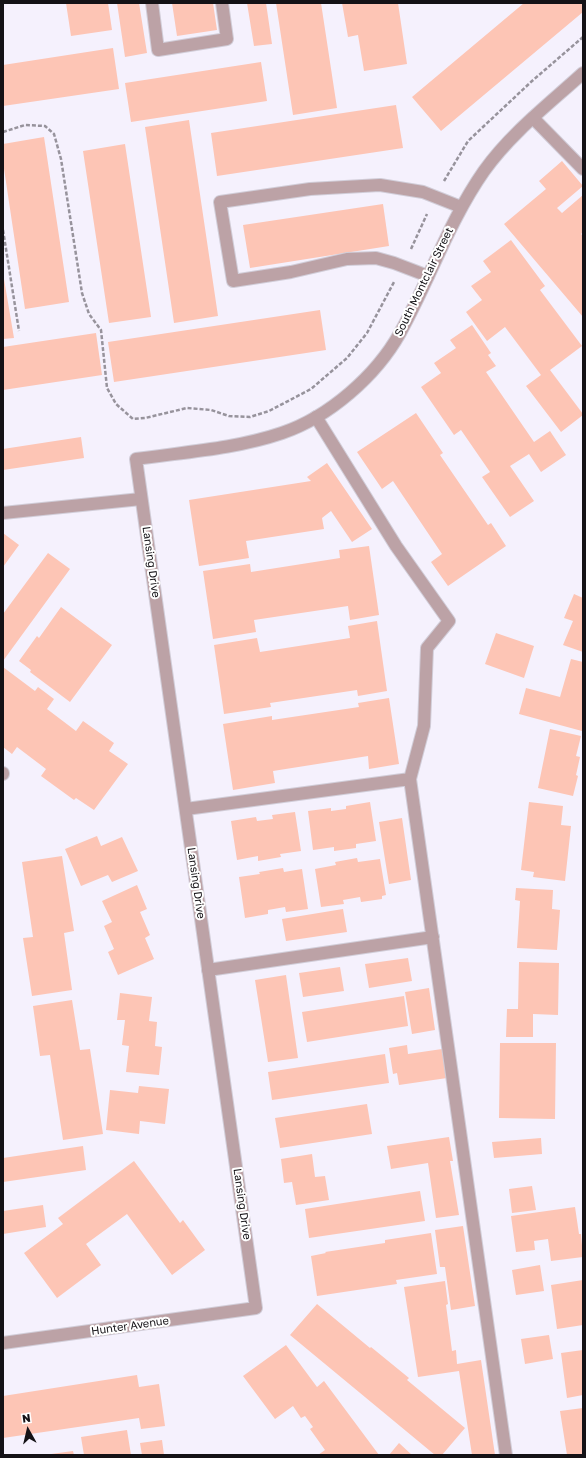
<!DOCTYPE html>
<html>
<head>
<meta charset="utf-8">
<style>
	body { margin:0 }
	#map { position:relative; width:586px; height:1458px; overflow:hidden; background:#f5f1fd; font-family:"Golos Text",sans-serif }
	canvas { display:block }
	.frame { position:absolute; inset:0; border:4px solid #141216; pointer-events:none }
	.north { position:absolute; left:8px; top:1410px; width:40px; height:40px; -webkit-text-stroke:3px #fff; paint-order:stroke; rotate:352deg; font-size:11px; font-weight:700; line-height:16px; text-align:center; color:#141216 }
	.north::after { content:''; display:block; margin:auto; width:14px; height:18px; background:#141216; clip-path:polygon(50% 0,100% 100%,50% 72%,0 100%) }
</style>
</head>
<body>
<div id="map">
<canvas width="586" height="1458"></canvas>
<div class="frame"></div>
<div class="north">N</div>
</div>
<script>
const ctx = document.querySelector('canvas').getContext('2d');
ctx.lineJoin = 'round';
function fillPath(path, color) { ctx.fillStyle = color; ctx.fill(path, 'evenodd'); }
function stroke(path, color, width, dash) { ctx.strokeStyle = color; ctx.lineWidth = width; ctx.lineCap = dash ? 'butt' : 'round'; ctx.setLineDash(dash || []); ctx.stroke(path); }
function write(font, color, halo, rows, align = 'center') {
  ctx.font = font + ' "Golos Text",sans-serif'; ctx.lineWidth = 4; ctx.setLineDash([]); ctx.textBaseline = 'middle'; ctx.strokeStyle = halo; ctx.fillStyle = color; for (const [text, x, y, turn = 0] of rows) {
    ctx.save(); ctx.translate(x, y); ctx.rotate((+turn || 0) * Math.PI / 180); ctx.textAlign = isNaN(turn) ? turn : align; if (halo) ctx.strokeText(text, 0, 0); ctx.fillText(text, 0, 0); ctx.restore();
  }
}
fillPath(new Path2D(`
	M66 3H108L112 30 71 36Z
	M117 3H139L147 53 125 57Z
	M172 3H213L217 30 177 36Z
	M247 3H266L272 44 254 46Z
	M276 3H321L337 108 293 115Z
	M342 3H398L407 64 364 71 358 35 348 37Z
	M524 3H583V12L441 131 412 97Z
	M113 48 119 89 3 106V65Z
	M261 62 267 101 131 122 125 83Z
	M396 105 403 148 217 176 211 133Z
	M189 120 218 316 174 323 145 127Z
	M44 137 69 302 25 309 3 162V144Z
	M125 144 151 317 109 323 83 151Z
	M562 161 583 186 557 208 562 213 583 195V232L581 234 583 236V317L504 224 546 189 539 181Z
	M383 204 389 246 250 268 243 225Z
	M511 240 545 286 540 290 582 346 550 370 583 414V415L561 432 526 386 541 375 505 327 487 341 466 312 482 300 471 286 491 272 483 261Z
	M3 273 14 338 3 339Z
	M320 310 326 350 114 382 108 342Z
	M472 325 491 353 488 355 496 366 486 372 534 442 550 431 566 455 541 472 529 454 510 466 534 501 510 517 482 477 490 472 461 430 454 435 421 387 441 373 434 363 456 348 450 340Z
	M96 333 102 375 3 390V347Z
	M416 413 443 453 440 455 488 525 491 523 506 546 448 586 431 562 442 554 393 481 382 489 357 452Z
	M81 437 84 458 3 470V449Z
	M327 463 372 529 352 542 331 511 322 518 324 529 246 541 249 558 199 566 189 500 311 481 307 477Z
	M3 533 19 545 3 567Z
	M369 546 379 615 350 620 348 606 254 620 256 632 213 639 203 571 250 564 251 572 340 558 339 550Z
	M48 553 70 569 3 661V614Z
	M574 594 583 598V652L563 645 573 621 564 618Z
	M61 607 112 645 70 702 30 672 31 670 19 661 37 636 39 638Z
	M377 621 387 691 358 696 357 690 270 703 271 707 224 714 214 645 257 638 260 652 350 638 348 626Z
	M496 633 534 646 524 678 485 664Z
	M571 659 583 662 582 731 519 714 526 688 560 697Z
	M3 667 35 691 38 687 54 699 47 709 76 731 83 721 114 743 109 751 128 764 94 810 76 798 74 800 41 776 46 769 17 747 12 754 3 747Z
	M389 698 399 764 369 769 368 756 273 771 275 783 233 790 223 724 272 716V720L359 707 358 703Z
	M550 729 581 736 576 756 580 757 576 775 578 776 573 796 538 788Z
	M370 802 376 841 356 844V848L334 851V847L313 850 308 811 331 808V811L346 809V806Z
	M529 802 563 806 561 825 571 826 565 881 533 877 534 872 521 870Z
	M295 812 301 851 280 854 281 857 258 861V856L237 860 231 821 256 817 257 821 273 819 272 815Z
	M402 818 411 880 389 884 379 822Z
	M97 836 101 846 122 837 138 871 112 882 108 875 81 886 65 849Z
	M62 856 74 931 64 933 72 990 32 996 23 938 33 937 22 862Z
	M357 858 358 862 380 859 386 895 382 896V899L361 902 360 897 343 900 344 904 321 907 315 869 336 865 335 862Z
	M283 868 284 872 302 869 308 909 286 912 285 907 268 910V914L245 918 239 877 260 874 259 872Z
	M137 885 147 909 140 912 150 935 145 938 154 959 118 975 108 952 114 949 104 926 112 922 102 901Z
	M516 888 553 890 552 909 560 910 557 950 517 948 520 901 515 900Z
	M343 909 347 932 286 941 282 919Z
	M408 958 412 981 369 988 365 964Z
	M519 962 559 963 558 1015 533 1014V1037H506L507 1009H518Z
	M340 967 344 991 303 997 299 973Z
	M286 975 298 1058 268 1062 255 980Z
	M429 988 435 1030 412 1034 405 992Z
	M120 993 152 997 149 1021 157 1022 155 1046 162 1047 159 1075 126 1072 129 1046 122 1045 125 1020H117Z
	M404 996 408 1026 307 1042 302 1012Z
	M72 1000 80 1050 90 1049 103 1134 63 1140 50 1055 40 1056 33 1006Z
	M500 1043H556L555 1119 499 1118Z
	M407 1045 408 1054 442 1049 447 1078 399 1085 397 1073 393 1074 389 1048Z
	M385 1054 389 1083 272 1100 268 1072Z
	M139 1086 169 1089 165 1124 140 1121 139 1134 106 1130 110 1090 138 1093Z
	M367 1104 372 1134 280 1148 275 1118Z
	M449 1137 453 1161H450L459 1215 436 1218 428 1163 391 1169 387 1146Z
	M541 1138 542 1154 494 1158 492 1142Z
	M83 1146 86 1170 3 1182V1158Z
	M312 1154 315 1177 325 1176 329 1200 296 1205 292 1182 284 1183 281 1159Z
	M134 1161 180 1223 183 1220 205 1250 172 1275 127 1214 86 1244 101 1265 57 1298 24 1253 63 1224 58 1218Z
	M532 1186 536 1210 512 1213 509 1189Z
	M420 1191 425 1221 309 1238 305 1209Z
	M43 1205 46 1227 3 1234V1211Z
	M575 1207 579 1234H581L583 1257 551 1261 548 1239 534 1241 535 1250 516 1252 511 1216Z
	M463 1226 475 1306 451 1310 445 1267H440L435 1230Z
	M431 1233 437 1274 396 1280 397 1284 317 1296 311 1256 326 1253 325 1252 385 1243V1240Z
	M540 1265 544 1291 516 1295 512 1270Z
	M583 1280V1325L557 1329 551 1285Z
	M445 1281 448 1304 446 1305 452 1351 456 1350 457 1364 481 1360 495 1455H472L459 1371 418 1377 404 1287Z
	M317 1304 370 1348 371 1347 409 1378 407 1380 465 1428 442 1455H435L290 1335Z
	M549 1335 553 1359 525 1364 521 1339Z
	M286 1345 317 1387 324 1381 379 1455H318L325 1450 310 1429 313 1427 305 1416 301 1418 293 1406 275 1419 243 1376Z
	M583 1350V1395L567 1398 561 1353Z
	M137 1375 139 1387 159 1384 165 1426 141 1429 139 1418 3 1438V1396Z
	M583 1408V1455H567L560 1411Z
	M127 1430 131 1455H84L81 1437Z
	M162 1440 164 1455H142L140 1443Z
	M399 1443 412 1455H389Z
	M73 1451 74 1455H51V1454Z`), '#fdc5b5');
const service = new Path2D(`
	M152 3 158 50 227 39 222 3
	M533 118 583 169
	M428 276 394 263 376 258 347 259 291 272 233 281 220 202 310 189 380 185 423 192 461 207
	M3 513 141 499
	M3 773V774
	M410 779 506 1455
	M186 809 410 779 424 726 427 648 449 621 396 546 316 417
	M208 970 433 937`);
const minor = new Path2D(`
	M3 1343 256 1308 136 459C184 452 235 449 282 433 329 417 376 376 400 333 430 279 449 221 484 171 511 133 549 104 583 73`);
stroke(service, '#d1cdd8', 14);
stroke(minor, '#d1cdd8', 14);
stroke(new Path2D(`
	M3 132 25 125 45 126 54 134 61 159 82 293 89 314 101 330 107 388 116 404 133 419 145 418 187 408 211 410 229 416 250 417 269 411 311 389 347 358 367 333 394 282
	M444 181 468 141 532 81 583 37
	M3 230 19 331
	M411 249 427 214`), '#97939c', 2.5, [4, 2]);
stroke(service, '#bca2a6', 12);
stroke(minor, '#bca2a6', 12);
write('11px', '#141216', '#fff', [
	["South Montclair Street",424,282,-64],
	["Lansing Drive",151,562,82],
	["Lansing Drive",196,883,82],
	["Lansing Drive",242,1204,82],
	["Hunter Avenue",130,1326,-8]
]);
</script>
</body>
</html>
